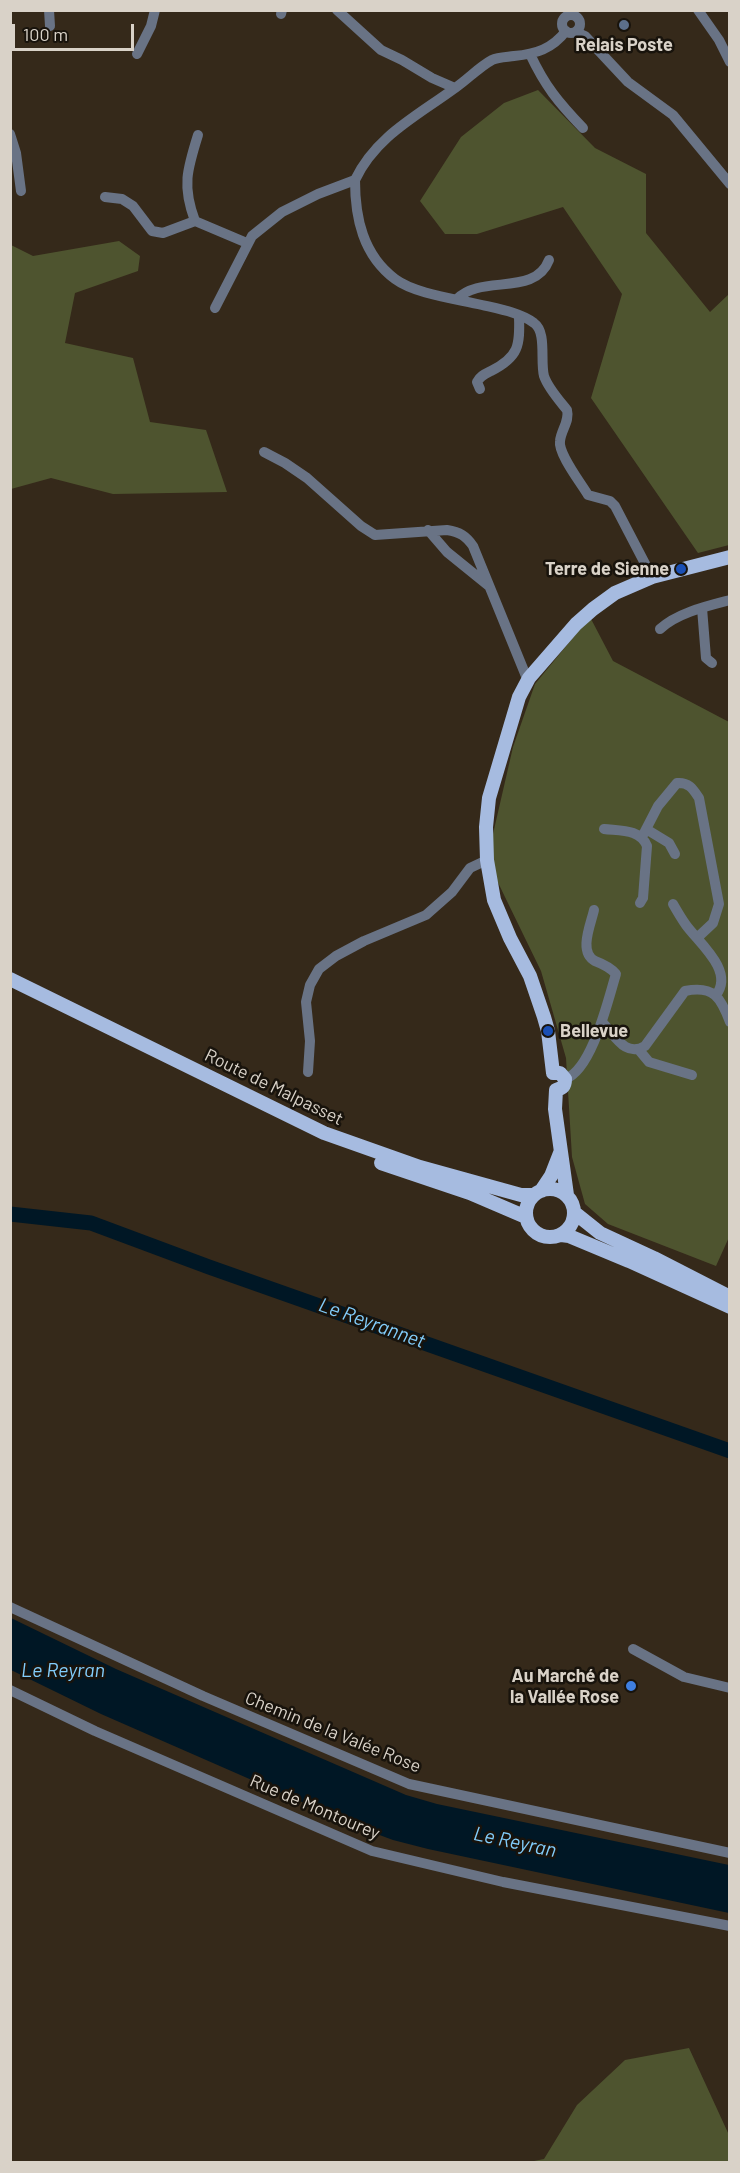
<!DOCTYPE html>
<html>
<head>
<meta charset="utf-8">
<style>
	body { margin:0 }
	#map { position:relative; width:740px; height:2173px; overflow:hidden; background:#35291a; font-family:Barlow,sans-serif }
	canvas { display:block }
	.frame { position:absolute; inset:0; border:12px solid #d9d2c8; pointer-events:none }
	.scale { position:absolute; left:12px; top:24px; width:122px; height:27px; box-sizing:border-box; border:3px solid #d9d2c8; border-top:0; padding-left:8px; font-size:18px; line-height:21px; white-space:nowrap; color:#d9d2c8; -webkit-text-stroke:4px #18130c; paint-order:stroke }
</style>
</head>
<body>
<div id="map">
<canvas width="740" height="2173"></canvas>
<div class="frame"></div>
<div class="scale">100 m</div>
</div>
<script>
const ctx = document.querySelector('canvas').getContext('2d');
ctx.lineJoin = 'round';
function fillPath(path, color) { ctx.fillStyle = color; ctx.fill(path, 'evenodd'); }
function stroke(path, color, width, dash) { ctx.strokeStyle = color; ctx.lineWidth = width; ctx.lineCap = dash ? 'butt' : 'round'; ctx.setLineDash(dash || []); ctx.stroke(path); }
function write(font, color, halo, rows, align = 'center') {
  ctx.font = font + ' Barlow,sans-serif'; ctx.lineWidth = 5; ctx.setLineDash([]); ctx.textBaseline = 'middle'; ctx.strokeStyle = halo; ctx.fillStyle = color; for (const [text, x, y, turn = 0] of rows) {
    ctx.save(); ctx.translate(x, y); ctx.rotate((+turn || 0) * Math.PI / 180); ctx.textAlign = isNaN(turn) ? turn : align; if (halo) ctx.strokeText(text, 0, 0); ctx.fillText(text, 0, 0); ctx.restore();
  }
}
fillPath(new Path2D(`
	M538 90 595 148 646 174V233L710 312 729 294V545L698 553 591 398 622 294 563 207 477 234H445L420 201 461 137 504 103Z
	M119 241 140 256 138 271 75 293 65 343 133 358 150 422 206 430 227 492 113 494 51 478 11 489V245L33 256Z
	M590 617 613 661 729 722 730 1235 716 1266 608 1224 585 1204 572 1157 566 1058 541 971 487 860 513 747 535 684Z
	M689 2048 729 2135V2162H529L544 2159 577 2105 625 2060Z`), '#4e542f');
fillPath(new Path2D(`
	M11 1618 116 1669 406 1795 437 1804 729 1865V1913L428 1849 393 1840 366 1830 101 1714 11 1670Z`), '#001725');
stroke(new Path2D(`
	M10 1214 91 1223 209 1267 730 1451`), '#001725', 15);
stroke(new Path2D(`
	M49 10 50 26
	M337 10 381 50 402 60 432 78 455 88
	M698 10 719 40 730 62
	M281 14 282 10
	M562 24a9 9 0 1 1 18 0a9 9 0 1 1-18 0Z
	M576 32 585 36 628 82 673 115 730 184
	M137 54 151 26 155 10
	M530 54C545 86 558 102 583 128
	M10 134 16 153 21 191
	M355 180C355 218 363 255 395 279 415 294 457 299 482 305 499 309 521 313 534 323 547 332 540 361 544 376 548 388 559 400 567 410 570 421 561 430 560 441 558 454 581 483 588 495L610 501 615 506 652 577
	M105 197 122 199 133 206 152 231 163 233 195 221 247 243
	M195 221C182 186 187 170 198 135
	M457 299C481 274 535 297 549 260
	M215 308 252 236 282 212 318 194 355 180C376 136 417 116 455 88 467 80 479 67 492 60 498 57 507 57 514 56 536 54 552 49 566 31
	M480 389 477 382C480 376 485 374 491 371 519 357 520 345 519 317
	M264 452 285 463 307 478 361 526 375 535 447 530C460 532 466 536 473 546L526 676 529 678
	M428 530 447 552 489 586
	M702 608 706 658 712 663
	M660 629C677 613 707 606 730 600
	M604 829C621 831 640 829 647 846L643 898 640 903
	M646 829 669 843 675 854
	M642 837 658 806 677 783C689 782 693 789 699 798L719 904 713 923 697 938
	M673 904C677 911 681 918 686 925 698 942 735 971 716 995
	M602 1022C615 1035 625 1058 645 1046L685 991C714 985 721 998 730 1022
	M639 1050 649 1062 692 1075
	M308 1072 310 1041 306 1002 310 985 319 969 336 956 364 941 426 915 452 892 470 868 487 860
	M565 1079C592 1070 608 1000 616 974 610 967 603 964 595 961 578 952 591 924 594 910
	M10 1607 203 1696 409 1784 730 1853
	M633 1649 684 1677 730 1688
	M10 1690 95 1731 372 1851 503 1882 730 1926`), '#697385', 10);
stroke(new Path2D(`
	M10 979 324 1133 420 1167 521 1195H534
	M553 1073 548 1031 544 1017 530 976 510 938 494 900 487 860 486 827 489 798 519 697 529 678 576 624 593 609 615 593 652 577 730 557
	M553 1073H560L565 1079C565 1086 563 1088 556 1090
	M556 1090 555 1109 567 1195
	M381 1163 470 1193 526 1217
	M526 1213a24 24 0 1 1 48 0a24 24 0 1 1-48 0Z
	M541 1191 551 1176 560 1153
	M575 1213 600 1233 654 1258 730 1297
	M561 1235 569 1236 629 1261 730 1307`), '#a6bbe0', 14);
for (const [x, y, r, color] of [
	[624,25,6,"#5c6f8a"],
	[681,569,6,"#1a4fb4"],
	[548,1031,6,"#1a4fb4"],
	[631,1686,6,"#3f7fe0"]
]) { const dot = new Path2D(); dot.arc(x, y, r, 0, 2 * Math.PI); ctx.fillStyle = color; ctx.fill(dot); stroke(dot, '#18130c', 2); }
write('bold 18px', '#d9d2c8', '#18130c', [
	["Relais Poste",624,45,"center"],
	["Terre de Sienne",669,569],
	["Bellevue",560,1031,"left"],
	["Au Marché de",619,1676],
	["la Vallée Rose",619,1697]
], 'right');
write('18px', '#d9d2c8', '#18130c', [
	["Route de Malpasset",274,1087,26],
	["Chemin de la Valée Rose",333,1732,22],
	["Rue de Montourey",315,1807,23]
]);
write('italic 20px', '#82cdfb', '#18130c', [
	["Le Reyrannet",372,1323,20],
	["Le Reyran",63,1670],
	["Le Reyran",515,1842,12]
]);
</script>
</body>
</html>
